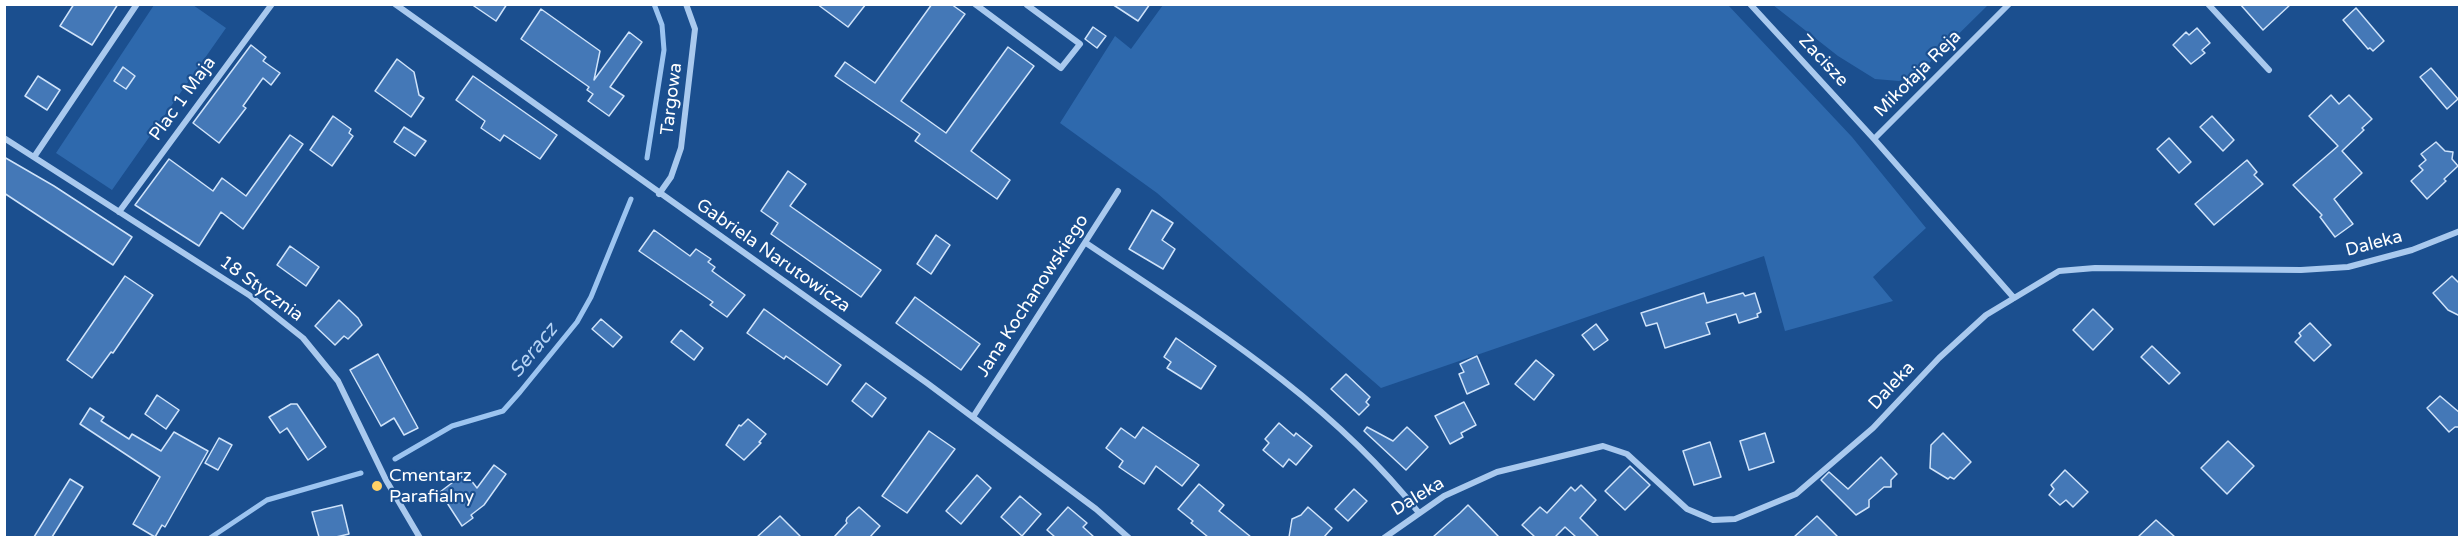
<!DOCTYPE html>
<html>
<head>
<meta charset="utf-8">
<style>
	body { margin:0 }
	#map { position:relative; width:2464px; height:542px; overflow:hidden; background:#1b4f8f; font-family:"Varela Round",sans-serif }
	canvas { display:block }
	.frame { position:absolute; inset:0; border:6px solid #fff; pointer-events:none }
</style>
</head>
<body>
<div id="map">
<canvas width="2464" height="542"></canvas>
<div class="frame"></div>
</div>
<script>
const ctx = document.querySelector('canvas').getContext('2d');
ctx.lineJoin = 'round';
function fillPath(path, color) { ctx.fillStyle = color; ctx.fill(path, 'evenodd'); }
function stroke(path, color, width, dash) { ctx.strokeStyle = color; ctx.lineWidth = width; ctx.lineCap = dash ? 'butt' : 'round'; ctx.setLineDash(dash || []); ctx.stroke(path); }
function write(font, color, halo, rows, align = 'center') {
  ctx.font = font + ' "Varela Round",sans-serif'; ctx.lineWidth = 4.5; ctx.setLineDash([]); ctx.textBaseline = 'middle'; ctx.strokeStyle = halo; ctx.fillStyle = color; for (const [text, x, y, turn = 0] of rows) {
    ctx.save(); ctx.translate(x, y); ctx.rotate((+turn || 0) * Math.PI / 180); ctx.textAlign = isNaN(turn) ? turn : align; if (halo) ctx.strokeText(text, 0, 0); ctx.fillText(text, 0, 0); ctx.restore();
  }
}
fillPath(new Path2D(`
	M154 5H193L226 28 112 190 56 153Z
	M1163 5H1728L1852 137 1926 228 1873 277 1893 301 1785 331 1764 256 1381 388 1157 193 1060 123 1115 36 1131 49Z
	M1773 5H1988L1917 75 1899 81 1875 79 1838 56Z`), '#2e69ad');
stroke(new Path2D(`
	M647 158 664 50 662 25 654 4
	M395 459 452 426 503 411 520 392 577 322 591 297 631 199
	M210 538 267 500 361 473`), '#9cc4f0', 5);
const building = new Path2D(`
	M74 4H118L92 45 60 26Z
	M471 4H507L496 21Z
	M817 4H866L848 27Z
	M932 4H951L965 14 901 101 946 133 1008 47 1034 66 971 151 1010 180 997 199 915 141 920 134 835 76 845 62 875 83Z
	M1112 4H1150L1138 21Z
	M2240 4H2291L2263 30Z
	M2356 8 2384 41 2373 51 2370 48 2368 49 2343 20Z
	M541 9 600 51 594 80 629 32 642 42 610 87 624 96 609 116 588 101 593 94 587 90 589 87 521 39Z
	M1093 27 1106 36 1097 48 1085 39Z
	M2197 28 2210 43 2202 50 2205 53 2191 64 2173 45 2186 32 2189 35Z
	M251 45 266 57 263 61 280 73 271 85 263 78 243 106 246 108 219 143 193 123Z
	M397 59 414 72 419 95 424 98 411 117 375 91Z
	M123 67 135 76 126 89 114 81Z
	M2431 68 2458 99 2447 109 2420 77Z
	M38 76 60 90 47 110 25 96Z
	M473 76 557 135 540 159 504 135 500 141 481 128 485 121 456 100Z
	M2331 95 2339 104 2349 95 2372 119 2362 128 2364 130 2342 151 2362 173 2334 199 2353 224 2335 237 2320 217 2322 215 2293 185 2338 146 2309 116Z
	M333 116 351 129 349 133 353 136 332 166 310 150Z
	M2212 116 2234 140 2223 151 2200 127Z
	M404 127 426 141 415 156 394 142Z
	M290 135 303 144 243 229 221 212 199 246 135 205 169 159 213 191 222 178 246 196Z
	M2169 138 2191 162 2179 173 2157 149Z
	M2436 142 2445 151 2453 152 2452 159 2458 166 2444 179 2446 181 2427 199 2411 181 2423 170 2419 166 2426 160 2421 154Z
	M4 157 54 186 132 237 113 265 4 193Z
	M2247 160 2257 172 2254 175 2263 184 2214 225 2195 204Z
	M788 171 806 184 790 206 881 270 861 297 771 234 778 223 761 211Z
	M1152 210 1173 223 1162 240 1175 249 1163 269 1129 249Z
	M654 230 690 256 696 249 711 259 708 262 715 267 712 271 745 295 727 317 710 305 713 302 639 251Z
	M936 235 950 245 931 274 917 264Z
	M290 246 319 267 306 286 277 265Z
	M125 276 153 295 113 353 111 352 92 378 67 360Z
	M2452 276 2460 284V316L2448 310 2433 293Z
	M1704 293 1707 303 1743 293 1745 296 1755 293 1761 312 1757 314 1758 317 1739 323 1736 314 1706 323 1710 334 1665 348 1657 323 1646 326 1641 313Z
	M915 297 980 344 961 370 896 323Z
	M339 300 358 318 362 325 348 339 344 336 335 345 315 326Z
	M764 309 841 365 827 385 786 356 784 359 747 333Z
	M2093 309 2113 329 2093 350 2073 330Z
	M601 319 622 337 613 347 592 329Z
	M2310 323 2331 345 2314 361 2295 342 2301 336 2299 333Z
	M1596 324 1608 340 1594 350 1582 335Z
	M681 330 703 348 694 360 671 342Z
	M1176 338 1216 366 1201 389 1167 368 1171 362 1164 357Z
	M2152 346 2180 373 2169 384 2141 357Z
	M378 354 418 428 404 435 394 418 381 426 350 370Z
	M1477 356 1489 384 1467 394 1459 374 1464 372 1460 364Z
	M1536 360 1554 375 1534 400 1515 384Z
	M1346 374 1370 397 1366 402 1369 405 1359 415 1331 389Z
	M866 383 886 398 872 417 852 401Z
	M157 395 179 410 166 429 145 414Z
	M2440 396 2460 413V427H2455L2449 432 2427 408Z
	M1464 402 1476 425 1461 433 1463 437 1450 444 1435 416Z
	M291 404H297L326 447 308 460 287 428 280 433 269 417Z
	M90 408 104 417 101 421 129 439 132 434 161 451 174 432 208 451 165 527 162 525 155 537 133 524 160 477 80 424Z
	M748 419 766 434 759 442 761 443 744 460 726 445 739 425 741 426Z
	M1279 423 1294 436 1296 433 1312 446 1296 465 1289 459 1283 467 1263 450 1269 443 1265 439Z
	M1143 427 1199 465 1182 486 1156 466 1144 484 1119 467 1123 461 1106 448 1121 428 1135 438Z
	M1367 427 1393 441 1407 427 1428 447 1406 470 1364 431Z
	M929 431 955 449 907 513 882 496Z
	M1765 433 1774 462 1749 470 1740 441Z
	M1943 433 1971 462 1954 479 1950 477 1948 479 1930 468 1931 445Z
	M219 438 232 445 218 470 205 463Z
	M2228 441 2254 466 2227 494 2201 468Z
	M1710 442 1721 477 1694 485 1683 451Z
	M1881 457 1897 474 1891 480V487H1884L1869 500V507L1856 515 1821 480 1829 472 1848 489Z
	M494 465 506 474 484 505 471 515 473 518 462 526 440 492 461 476 466 482 470 479 477 488Z
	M1630 466 1650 485 1625 510 1605 491Z
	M2065 470 2088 492 2073 507 2066 500 2060 505 2049 495 2054 489 2051 485Z
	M977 475 991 488 961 524 946 511Z
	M70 479 83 487 52 537H34Z
	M1199 484 1224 505 1219 511 1251 537H1208L1191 523 1193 521 1178 509Z
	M1581 485 1596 500 1580 518 1599 537H1576L1565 527 1555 537H1535L1522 525 1540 507 1547 513 1571 487 1575 491Z
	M1354 489 1367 501 1348 521 1335 509Z
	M1020 496 1041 514 1022 536 1001 517Z
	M342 505 349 534 336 537H319L312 512Z
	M1468 505 1499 537H1433L1460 513Z
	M859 507 880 526 870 537H834L847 523 846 521 847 518Z
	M1068 507 1087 523 1083 527 1094 537H1055L1047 530Z
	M1308 507 1332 528 1324 537H1289L1292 519 1301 515Z
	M780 516 801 537H757Z
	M1817 516 1838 537H1794Z
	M2156 520 2175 537H2138Z`);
fillPath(building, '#4478b7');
stroke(building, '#cfe3fa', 1.5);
stroke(new Path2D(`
	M395 4 927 383 1096 509 1129 538
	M975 4 1061 68 1080 44 1027 5
	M1750 4 1874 139 2014 298
	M2208 4 2269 70
	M4 138 249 295 303 338 338 381 386 480 420 538
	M1874 139 2009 4
	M34 157 137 4
	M659 194 671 177 681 148 695 29 686 4
	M119 212 272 4
	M1086 243C1205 323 1329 399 1419 513
	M973 417 1118 191
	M1384 538 1444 496 1497 472 1603 446 1627 454 1687 509 1713 520 1735 519 1796 494 1873 428 1939 358 1986 315 2059 271 2095 268 2301 270 2348 267 2412 250 2460 231`), '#a9c9ee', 6);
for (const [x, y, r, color] of [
	[377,486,6,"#ffd166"]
]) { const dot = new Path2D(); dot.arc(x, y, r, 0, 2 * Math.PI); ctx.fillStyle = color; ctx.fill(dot); stroke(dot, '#1b4f8f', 2); }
write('18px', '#fff', '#1b4f8f', [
	["Zacisze",1823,61,47],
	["Mikołaja Reja",1918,74,-45],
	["Plac 1 Maja",183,99,-54],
	["Targowa",672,99,-83],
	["Daleka",2374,244,-15],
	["Gabriela Narutowicza",773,256,35],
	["18 Stycznia",261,289,36],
	["Jana Kochanowskiego",1033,296,-57],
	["Daleka",1892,386,-47],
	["Daleka",1418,497,-31]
]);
write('18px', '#fff', '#1b4f8f', [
	["Cmentarz",389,476],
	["Parafialny",389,497]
], 'left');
write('italic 20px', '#b5d3f5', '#1b4f8f', [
	["Seracz",534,351,-51]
]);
</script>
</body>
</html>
